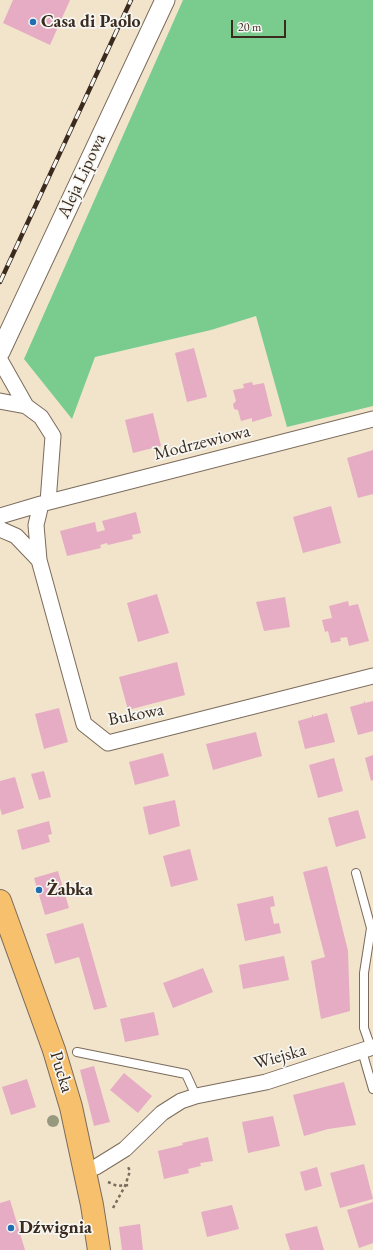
<!DOCTYPE html>
<html>
<head>
<meta charset="utf-8">
<style>
	body { margin:0 }
	#map { position:relative; width:373px; height:1250px; overflow:hidden; background:#f1e4cb; font-family:"EB Garamond",serif }
	canvas { display:block }
	.scale { position:absolute; left:231px; top:20px; width:55px; height:18px; box-sizing:border-box; border:2px solid #3b2a1e; border-top:0; padding-left:5px; font-size:12px; line-height:14px; white-space:nowrap; color:#3b2a1e; -webkit-text-stroke:3px #f6f6f2; paint-order:stroke }
</style>
</head>
<body>
<div id="map">
<canvas width="373" height="1250"></canvas>
<div class="scale">20 m</div>
</div>
<script>
const ctx = document.querySelector('canvas').getContext('2d');
ctx.lineJoin = 'round';
function fillPath(path, color) { ctx.fillStyle = color; ctx.fill(path, 'evenodd'); }
function stroke(path, color, width, dash) { ctx.strokeStyle = color; ctx.lineWidth = width; ctx.lineCap = dash ? 'butt' : 'round'; ctx.setLineDash(dash || []); ctx.stroke(path); }
function write(font, color, halo, rows, align = 'center') {
  ctx.font = font + ' "EB Garamond",serif'; ctx.lineWidth = 3.5; ctx.setLineDash([]); ctx.textBaseline = 'middle'; ctx.strokeStyle = halo; ctx.fillStyle = color; for (const [text, x, y, turn = 0] of rows) {
    ctx.save(); ctx.translate(x, y); ctx.rotate((+turn || 0) * Math.PI / 180); ctx.textAlign = isNaN(turn) ? turn : align; if (halo) ctx.strokeText(text, 0, 0); ctx.fillText(text, 0, 0); ctx.restore();
  }
}
fillPath(new Path2D(`
	M183 0H373V406L287 427 256 316 211 330 95 357 72 419 24 359Z`), '#79cc8e');
fillPath(new Path2D(`
	M13 0H70L50 45 3 23Z
	M194 348 207 397 187 402 175 353Z
	M252 382 253 385 264 383 272 416 252 422V418L241 421 238 410 234 409 233 404 236 401 233 390 244 388 243 384Z
	M153 413 161 446 133 453 125 420Z
	M373 450V494L358 498 347 458Z
	M331 506 341 543 303 553 293 517Z
	M136 512 141 533 132 535 133 539 108 545 107 543 100 545 101 548 67 556 60 531 95 522 97 532 105 530 102 521Z
	M157 594 169 633 138 642 127 603Z
	M285 597 290 627 264 631 256 602Z
	M348 601 349 606 358 604 369 641 349 646 347 637 340 638 341 641 331 643 328 631 325 632 322 620 332 618 329 606Z
	M177 662 185 695 128 710 119 677Z
	M365 701V703L373 701V731L358 735 350 707 364 703V702Z
	M59 708 68 742 44 749 35 714Z
	M327 713 335 742 305 749 298 721 312 717V715H313V717Z
	M256 732 262 756 213 770 206 744Z
	M163 753 169 776 135 785 129 762Z
	M373 755V780L371 781 365 758Z
	M334 758 343 791 318 798 309 765Z
	M44 771 51 797 39 800 31 774Z
	M15 777 24 808 2 815 0 808V781Z
	M175 800 180 826 149 835 143 807Z
	M358 810 366 838 336 847 328 818Z
	M49 821 52 834 48 835 50 842 22 850 17 830Z
	M190 849 198 880 171 887 163 856Z
	M327 866 348 951 350 1011 321 1019 311 961 325 957 303 872Z
	M58 871 69 908 45 915 34 878Z
	M273 896 275 906 270 907 274 924 279 923 281 933 245 941 237 904Z
	M83 923 107 1007 94 1010 79 957 55 964 46 934Z
	M284 956 289 980 243 989 239 965Z
	M203 968 213 992 173 1008 163 983Z
	M154 1012 159 1035 125 1042 120 1019Z
	M94 1066 110 1122 94 1126 80 1070Z
	M124 1073 152 1096 138 1113 110 1090Z
	M27 1079 36 1107 11 1115 2 1087Z
	M344 1082 356 1125 328 1129 304 1136 293 1095Z
	M273 1116 280 1146 248 1153 242 1122Z
	M208 1137 213 1161 200 1163 201 1166 188 1169 189 1173 164 1179 158 1151 183 1145 182 1143Z
	M364 1164 373 1199 340 1208 330 1173Z
	M317 1167 322 1186 305 1191 300 1172Z
	M10 1200 25 1250H0V1203Z
	M373 1202V1243L359 1248 347 1210Z
	M232 1205 239 1229 207 1237 201 1212Z
	M140 1224 143 1250H122L119 1227Z
	M317 1226 324 1250H290L285 1234Z`), '#e5acc3');
const service = new Path2D(`
	M356 873 371 928 364 973V1028L371 1048
	M362 1051 373 1089
	M77 1052 186 1074 196 1096`);
const minor = new Path2D(`
	M0 360 26 406 41 417 53 436 48 502
	M0 401 26 406
	M41 504 36 525 39 560 84 724 108 743 373 676
	M0 516 41 504 373 419
	M0 529 16 536 39 560
	M84 1170 96 1167 125 1149 162 1113 181 1101 196 1096 266 1082 373 1047`);
const tertiary = new Path2D(`
	M0 352 165 0`);
const primary = new Path2D(`
	M0 901 54 1050 71 1107 92 1205 99 1250`);
stroke(service, '#7b6b5b', 10);
stroke(minor, '#7b6b5b', 17);
stroke(tertiary, '#7b6b5b', 21);
stroke(primary, '#7b6b5b', 24);
stroke(new Path2D(`
	M108 1182 117 1186 130 1185
	M113 1208 125 1186 130 1171 127 1165`), '#7b6b5b', 2.5, [3, 3]);
stroke(service, '#fff', 8);
stroke(minor, '#fff', 15);
stroke(tertiary, '#fff', 19);
stroke(primary, '#f7c06c', 22);
const rail = new Path2D(`
	M0 282 131 0`);
stroke(rail, '#3b2a1e', 4.5);
stroke(rail, '#f6f6f2', 3, [9]);
ctx.fillStyle = '#97997f';
for (const [x, y] of [
	[53,1121]
]) { ctx.beginPath(); ctx.arc(x, y, 6, 0, 2 * Math.PI); ctx.fill(); }
for (const [x, y, r, color] of [
	[33,22,4,"#1f6fb2"],
	[39,890,4,"#1f6fb2"],
	[11,1228,4,"#1f6fb2"]
]) { const dot = new Path2D(); dot.arc(x, y, r, 0, 2 * Math.PI); ctx.fillStyle = color; ctx.fill(dot); stroke(dot, '#f6f6f2', 1.5); }
write('bold 18px', '#3b2a1e', '#f6f6f2', [
	["Casa di Paolo",41,22],
	["Żabka",47,890],
	["Dźwignia",19,1228]
], 'left');
write('18px', '#3b2a1e', '#f6f6f2', [
	["Aleja Lipowa",82,176,-65],
	["Modrzewiowa",202,443,-14],
	["Bukowa",136,715,-11],
	["Wiejska",280,1057,-16],
	["Pucka",61,1072,73]
]);
</script>
</body>
</html>
